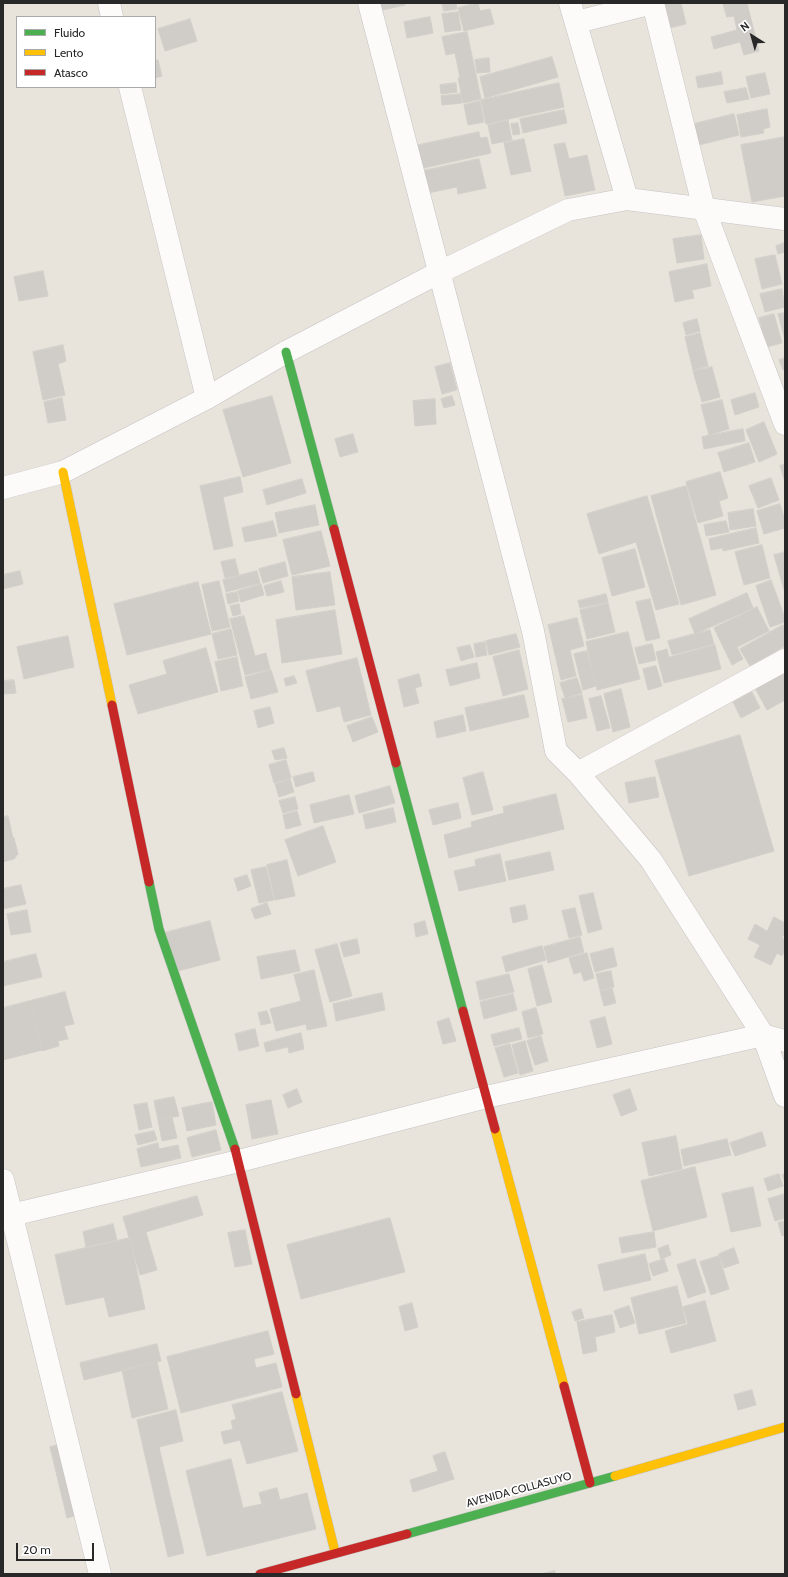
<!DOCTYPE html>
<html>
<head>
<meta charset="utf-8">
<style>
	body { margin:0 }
	#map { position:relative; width:788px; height:1577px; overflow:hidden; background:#e8e4dc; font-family:Cabin,sans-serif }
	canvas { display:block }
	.frame { position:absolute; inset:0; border:4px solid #282828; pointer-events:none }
	.legend { position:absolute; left:16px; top:16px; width:140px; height:72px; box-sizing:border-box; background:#fff; border:1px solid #a9a9a9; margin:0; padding:5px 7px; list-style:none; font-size:12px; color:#282828 }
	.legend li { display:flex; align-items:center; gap:8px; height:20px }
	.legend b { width:20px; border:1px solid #a9a9a9 }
	.north { position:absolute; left:732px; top:16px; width:40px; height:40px; -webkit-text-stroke:3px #fff; paint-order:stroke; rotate:323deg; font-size:11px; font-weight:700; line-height:16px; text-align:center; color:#282828 }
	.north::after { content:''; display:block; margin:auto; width:14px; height:18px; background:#282828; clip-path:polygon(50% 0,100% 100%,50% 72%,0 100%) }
	.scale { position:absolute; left:16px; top:1543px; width:78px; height:18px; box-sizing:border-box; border:2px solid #282828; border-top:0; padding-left:5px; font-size:12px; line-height:14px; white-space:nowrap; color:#282828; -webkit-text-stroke:3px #fff; paint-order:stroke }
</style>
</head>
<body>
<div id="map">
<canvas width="788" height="1577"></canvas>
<div class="frame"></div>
<ul class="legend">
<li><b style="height:5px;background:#4caf50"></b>Fluido</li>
<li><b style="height:5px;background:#ffc107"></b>Lento</li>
<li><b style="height:5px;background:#c62828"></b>Atasco</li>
</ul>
<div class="north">N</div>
<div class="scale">20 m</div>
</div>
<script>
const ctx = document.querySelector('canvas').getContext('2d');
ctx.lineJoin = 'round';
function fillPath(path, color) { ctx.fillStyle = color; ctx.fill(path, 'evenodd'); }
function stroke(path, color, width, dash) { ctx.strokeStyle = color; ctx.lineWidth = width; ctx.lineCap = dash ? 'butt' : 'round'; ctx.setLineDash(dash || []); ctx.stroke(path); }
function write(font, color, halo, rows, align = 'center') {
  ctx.font = font + ' Cabin,sans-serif'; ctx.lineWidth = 3.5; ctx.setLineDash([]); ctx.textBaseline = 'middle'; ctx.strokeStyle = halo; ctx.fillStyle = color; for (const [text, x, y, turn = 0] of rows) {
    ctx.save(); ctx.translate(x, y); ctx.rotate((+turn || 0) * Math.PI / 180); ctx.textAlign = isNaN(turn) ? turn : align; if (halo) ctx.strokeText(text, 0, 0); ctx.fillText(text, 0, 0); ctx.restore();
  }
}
const building = new Path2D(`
	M372 3H405V5L374 12Z
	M442 3H456L457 9 444 11Z
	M478 3 480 11 490 9 494 24 464 31 458 8Z
	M663 3H681L686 24 665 29Z
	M723 3H747L759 51 744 55 740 42 714 49 711 37 737 30 734 16 727 17Z
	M458 12 461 30 445 32 442 14Z
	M430 17 433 33 407 38 404 22Z
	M190 19 197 41 165 51 158 29Z
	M467 32 481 99 463 103 458 78H460L455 53 446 55 442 37Z
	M552 57 558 77 485 98 480 77Z
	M489 58 490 72 477 73 475 60Z
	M158 60 162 76 155 78V61Z
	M721 72 723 84 698 88 696 77Z
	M765 73 770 94 751 98 746 77Z
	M456 83 457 92 441 94 440 85Z
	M559 83 564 107 486 124 481 100Z
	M746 88 749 99 727 103 724 92Z
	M461 94 462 103 442 105 441 96Z
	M480 101 484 122 468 125 464 105Z
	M767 109 770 127 763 129 764 133 741 137 737 115Z
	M564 110 567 123 523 133 520 119Z
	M734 114 739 135 695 146 690 125Z
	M508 120 512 140 492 144 488 125Z
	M518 123 520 134 513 135 511 124Z
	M479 132 480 138 487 137 491 153 415 170 410 147Z
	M785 137V196L752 202 741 145Z
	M524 139 531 171 511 175 504 143Z
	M565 143 569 159 587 155 595 190 565 196 554 145Z
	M479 159 486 188 458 194 457 187 423 194 418 172Z
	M701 235 704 259 677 263 673 239Z
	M784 243 785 252 778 254 776 246Z
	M775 255 782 284 762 289 755 259Z
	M707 264 711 286 692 290 694 298 675 302 669 272Z
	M43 271 48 296 19 301 14 277Z
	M782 289 785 307 765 312 760 294Z
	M785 313V340L778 314Z
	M774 314 782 343 766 347 759 318Z
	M697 319 700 331 686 335 683 323Z
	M700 333 708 366 693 370 685 337Z
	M63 345 66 361 58 364 65 395 43 400 33 352Z
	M785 358V369L783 370 779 360Z
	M450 363 457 390 442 394 435 367Z
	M712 367 720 397 702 402 693 371Z
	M755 393 759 407 735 415 731 400Z
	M272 396 291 463 243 477 223 410Z
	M452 396 455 405 444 408 441 399Z
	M62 398 66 420 48 423 44 402Z
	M435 399 436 424 415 426 413 401Z
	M722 400 729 429 709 435 701 405Z
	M764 422 777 454 759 462 746 430Z
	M743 429 745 441 704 449 702 437Z
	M353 434 358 452 340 457 335 439Z
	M749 443 755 462 724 472 718 453Z
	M785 464V479H784L780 466Z
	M720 472 728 498 719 501 723 516 698 523 686 482Z
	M240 477 243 492 223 497 233 546 214 550 200 486Z
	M771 478 779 500 758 508 749 486Z
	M302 479 306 493 267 505 263 490Z
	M686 486 716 595 681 605 651 496Z
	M647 496 679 604 656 610 636 542 599 554 587 514Z
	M780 504 785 520V528L764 534 757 511Z
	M315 505 319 525 279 533 275 513Z
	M753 509 756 526 730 530 728 513Z
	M273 521 277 536 245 542 242 528Z
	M726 521 729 532 706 536 704 525Z
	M756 528 759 543 723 551V548L711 550 709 539Z
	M321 531 330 566 292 575 283 540Z
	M762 545 770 578 744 585 735 552Z
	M635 549 645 587 612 596 602 558Z
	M785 552V593L774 555Z
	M235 559 239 575 225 578 221 562Z
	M285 562 288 576 263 583 259 569Z
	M20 571 23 584 3 589V575Z
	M257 571 260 583 226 592 223 580Z
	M330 572 335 605 296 610 292 577Z
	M771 580 785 618V622L770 627 756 586Z
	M219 581 230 627 212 631 202 585Z
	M281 581 284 592 267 596 264 586Z
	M198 582 211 634 127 655 114 604Z
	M261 584 264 595 241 602 238 591Z
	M237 592 239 601 228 604 226 594Z
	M747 593 753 608 695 634 689 619Z
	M606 594 608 602 580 608 578 601Z
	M650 599 660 638 646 641 636 602Z
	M608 603 615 632 587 639 580 610Z
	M239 604 241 614 233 616 230 606Z
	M757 607 769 631 737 647 743 659 732 665 714 628Z
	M335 610 342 654 282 663 276 620Z
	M244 616 255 656 266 653 270 669 245 675 230 619Z
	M577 618 584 646 570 650 576 676 561 680 548 625Z
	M783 625 785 629V646L750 666 740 649Z
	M231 629 237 655 218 659 212 634Z
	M710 630 714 644 672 655 668 641Z
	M628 632 640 679 597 690 586 642Z
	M516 634 520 647 489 655 486 641Z
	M68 636 74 667 24 679 17 647Z
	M485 642 487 655 476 657 474 644Z
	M652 644 656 660 639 664 635 648Z
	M470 645 474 657 461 661 457 648Z
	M715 645 721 669 664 683 656 652 667 649 669 657Z
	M206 648 218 692 138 714 129 685 167 674 163 661Z
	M519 650 528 689 503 696 493 657Z
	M587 651 596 686 583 690 574 654Z
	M237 657 243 686 221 691 215 662Z
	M357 658 371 715 344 722 340 706 317 712 306 671Z
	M477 663 480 678 450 686 446 670Z
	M656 666 662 686 648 690 643 669Z
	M271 670 278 692 251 699 245 677Z
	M785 672V700L767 710 755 688Z
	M419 674 422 686 415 688 419 703 404 707 398 680Z
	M294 676 297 683 286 686 284 679Z
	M577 678 582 693 565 698 560 683Z
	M14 680 16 693 4 694 3 681Z
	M621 689 630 727 613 732 604 694Z
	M752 692 760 708 741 718 733 702Z
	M524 695 529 717 470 731 465 708Z
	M582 695 587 718 568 722 562 699Z
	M601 696 610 728 597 731 589 699Z
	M270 707 274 723 258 728 254 711Z
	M463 715 466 731 437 738 434 722Z
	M372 717 378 732 353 742 347 726Z
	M740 735 774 851 689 876 655 761Z
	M284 748 287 758 275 760 272 751Z
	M286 760 291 778 274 783 269 765Z
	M313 772 315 781 296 787 293 777Z
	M483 772 493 810 472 815 463 778Z
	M655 777 659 797 629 803 625 783Z
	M290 779 294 792 279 797 275 784Z
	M390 786 395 803 359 813 355 796Z
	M556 794 564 829 449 858 444 835 472 827 471 822 504 813 503 807Z
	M349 795 354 814 314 823 310 805Z
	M295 797 298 809 283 813 279 801Z
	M458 803 461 818 433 825 429 810Z
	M393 808 396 822 366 829 363 815Z
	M297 811 301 825 286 829 283 815Z
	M8 816 13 838 3 841V817Z
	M323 826 336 862 298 876 285 840Z
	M14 838 18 854 14 859 3 862V841Z
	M550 852 554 870 509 880 505 862Z
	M500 854 506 881 459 891 454 871 476 866 475 860Z
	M287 860 295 896 275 900 267 865Z
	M266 867 274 900 259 903 251 870Z
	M247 875 251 886 238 891 234 879Z
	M21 885 26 904 3 909V889Z
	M593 893 602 929 588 933 579 896Z
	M267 903 271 914 255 919 251 909Z
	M525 905 528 919 513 923 510 908Z
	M575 908 582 935 569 938 562 911Z
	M27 910 31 932 11 935 7 914Z
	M774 917 785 923V932L782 938 785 940V950L782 956 777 953 771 965 754 957 760 945 748 939 755 924 767 931Z
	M210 921 220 960 174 972 164 933Z
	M425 921 428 934 416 937 414 924Z
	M580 937 584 952 548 963 544 947Z
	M357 939 360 953 344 957 340 943Z
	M337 944 352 996 330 1002 315 950Z
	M542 946 546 960 506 972 502 957Z
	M613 948 617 966 595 972 590 954Z
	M295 950 300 971 261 979 257 957Z
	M587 953 594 978 584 981 581 972 574 974 569 958Z
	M36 954 42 977 3 986V962Z
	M542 965 552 1002 537 1006 528 969Z
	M314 970 327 1026 307 1030 306 1024 276 1031 270 1009 301 1001 294 975Z
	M611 971 614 987 600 990 596 974Z
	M509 974 514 992 480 1000 476 982Z
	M612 988 616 1003 604 1006 600 991Z
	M65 992 74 1024 64 1026 68 1039 58 1041 59 1046 42 1051 30 1001Z
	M382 993 385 1010 336 1021 333 1004Z
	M513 994 517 1010 484 1019 480 1002Z
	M30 1001 42 1050 3 1060V1008Z
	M536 1008 543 1034 528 1038 522 1012Z
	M267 1011 271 1023 261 1025 258 1013Z
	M605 1017 612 1044 597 1048 590 1021Z
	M449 1018 456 1041 443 1044 437 1022Z
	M519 1028 522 1039 494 1046 491 1035Z
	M255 1029 259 1046 239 1051 235 1034Z
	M301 1033 304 1049 289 1053 288 1047 266 1052 264 1043Z
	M541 1036 548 1061 535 1065 527 1041Z
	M525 1041 533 1071 520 1075 512 1045Z
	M510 1044 518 1073 504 1077 495 1048Z
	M297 1089 302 1102 288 1108 283 1095Z
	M630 1089 637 1110 621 1116 613 1095Z
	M174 1097 179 1116 158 1120 154 1101Z
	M271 1100 278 1134 252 1139 246 1105Z
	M212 1102 216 1125 187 1131 182 1108Z
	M147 1103 152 1127 139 1130 134 1105Z
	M172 1117 177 1138 162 1141 158 1120Z
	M216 1130 221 1150 192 1157 187 1138Z
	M154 1131 157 1140 138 1145 135 1135Z
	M762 1132 766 1146 735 1156 730 1143Z
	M676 1136 682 1169 649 1176 642 1143Z
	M727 1139 731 1155 684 1166 681 1150Z
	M158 1143 159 1149 178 1145 181 1158 141 1167 137 1149Z
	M695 1167 707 1217 653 1231 641 1181Z
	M779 1174 783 1186 768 1191 764 1179Z
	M785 1174V1183L782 1175Z
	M753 1187 761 1226 731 1232 722 1194Z
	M785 1194V1218L775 1221 768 1199Z
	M197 1196 203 1215 146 1232 157 1270 140 1275 123 1217Z
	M390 1218 405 1272 301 1299 287 1245Z
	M785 1221V1235L782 1236 778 1223Z
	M113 1224 117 1240 86 1247 83 1232Z
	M245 1230 252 1264 235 1267 228 1233Z
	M654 1232 656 1247 622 1253 619 1238Z
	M130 1238 145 1309 109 1317 104 1297 66 1305 55 1255Z
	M668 1245 671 1255 661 1259 658 1249Z
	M734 1248 739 1263 724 1268 719 1254Z
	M645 1254 651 1280 604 1291 598 1265Z
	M719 1256 729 1289 711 1295 700 1262Z
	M664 1259 668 1271 653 1276 649 1264Z
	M695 1259 706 1292 688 1298 677 1265Z
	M677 1286 686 1323 639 1334 631 1298Z
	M705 1301 716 1341 671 1353 665 1331 688 1324 683 1307Z
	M412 1303 418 1327 405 1331 399 1307Z
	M629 1306 635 1323 620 1328 614 1311Z
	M581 1309 584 1318 575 1321 572 1312Z
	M612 1315 615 1332 595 1337 597 1351 583 1354 577 1322Z
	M268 1331 274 1354 254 1359 256 1368 276 1363 282 1387 181 1413 167 1357Z
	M157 1344 161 1361 84 1380 80 1363Z
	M157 1362 168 1409 132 1418 122 1370Z
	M752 1390 756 1405 738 1410 734 1395Z
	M282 1392 298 1451 247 1464 240 1440 224 1444 221 1432 233 1429 231 1421 236 1419 232 1405Z
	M176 1410 183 1441 159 1447 184 1553 168 1557 137 1420Z
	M64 1443 81 1514 67 1518 50 1447Z
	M445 1452 454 1479 413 1492 410 1480 438 1471 433 1456Z
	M231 1459 252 1545 207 1556 186 1471Z
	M277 1488 280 1500 307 1493 316 1529 252 1545 243 1508 262 1504 259 1493Z
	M555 1571V1574H541Z`);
fillPath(building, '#d0cdc8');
stroke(building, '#d2cfc9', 1);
const street = new Path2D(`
	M109 3 112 17
	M369 3 533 631 556 751 578 773
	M570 3 627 199
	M653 3 704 209 785 424
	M577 22 652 3
	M130 87 207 398
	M3 488 63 472 207 398 286 352 440 272 568 210 627 199 785 219
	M785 660 578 773 651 860 763 1035 785 1096
	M3 1180 100 1574
	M3 1217 239 1161 486 1097 763 1035 785 1041`);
const fast = new Path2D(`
	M286 352 334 529
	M396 763 463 1011
	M149 882 159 929 235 1149
	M407 1534 615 1476`);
const slow = new Path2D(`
	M63 472 112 705
	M495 1129 564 1386
	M296 1394 335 1552
	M615 1476 785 1427`);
const jam = new Path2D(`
	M334 529 396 763
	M112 705 149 882
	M463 1011 495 1129
	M235 1149 296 1394
	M564 1386 590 1483
	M260 1574 407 1534`);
stroke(street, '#c4c3c3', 23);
stroke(fast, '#c4c3c3', 10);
stroke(slow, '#c4c3c3', 10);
stroke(jam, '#c4c3c3', 10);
stroke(street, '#fcfbfa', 22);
stroke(fast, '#4caf50', 9);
stroke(slow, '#ffc107', 9);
stroke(jam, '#c62828', 9);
write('11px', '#282828', '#fff', [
	["AVENIDA COLLASUYO",519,1490,-15]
]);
</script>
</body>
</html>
